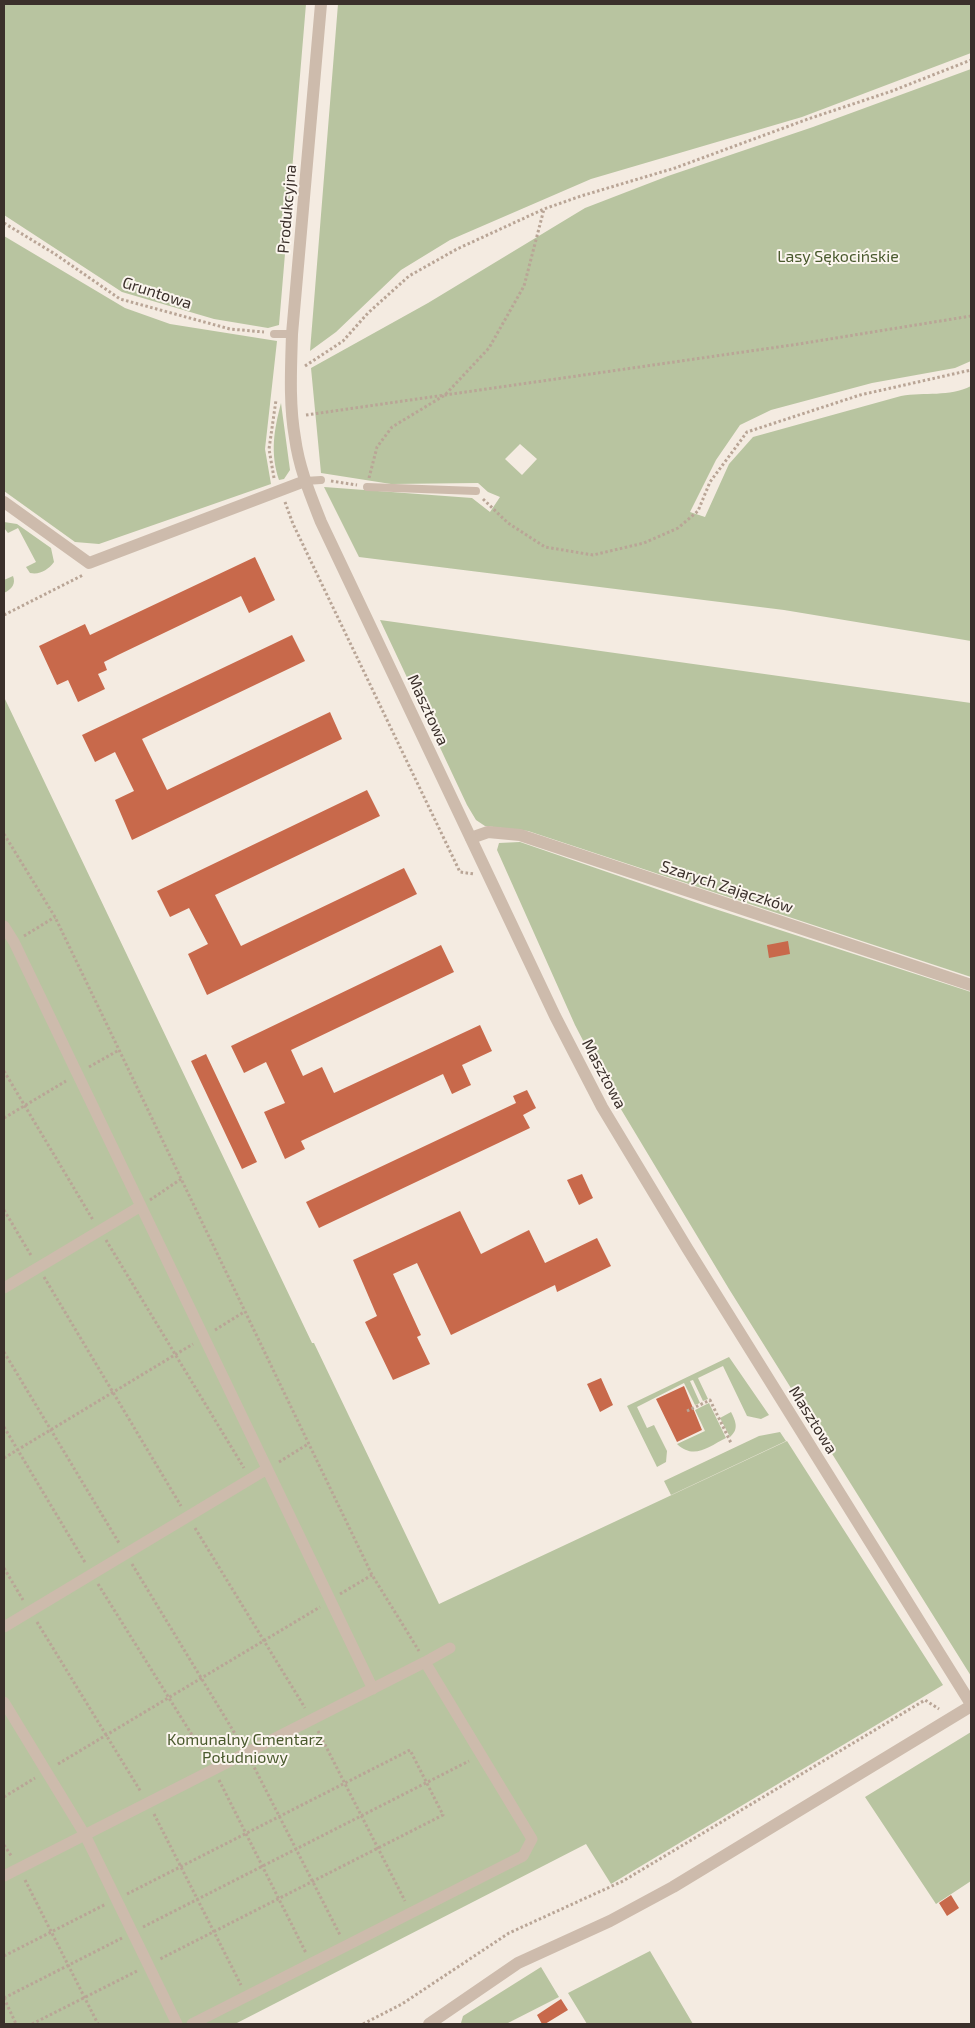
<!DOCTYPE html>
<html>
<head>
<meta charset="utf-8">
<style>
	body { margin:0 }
	#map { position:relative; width:975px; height:2028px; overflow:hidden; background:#f4ebe1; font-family:"Exo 2",sans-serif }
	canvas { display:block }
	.frame { position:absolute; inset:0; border:5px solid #3b302b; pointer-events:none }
</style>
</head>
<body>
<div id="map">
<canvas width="975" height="2028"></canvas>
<div class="frame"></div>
</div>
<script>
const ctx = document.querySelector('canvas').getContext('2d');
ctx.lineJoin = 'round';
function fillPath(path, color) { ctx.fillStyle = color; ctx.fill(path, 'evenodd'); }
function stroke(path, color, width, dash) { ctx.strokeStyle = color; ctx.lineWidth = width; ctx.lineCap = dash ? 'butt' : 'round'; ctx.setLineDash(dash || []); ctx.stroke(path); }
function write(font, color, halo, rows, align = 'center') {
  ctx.font = font + ' "Exo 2",sans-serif'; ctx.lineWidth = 4; ctx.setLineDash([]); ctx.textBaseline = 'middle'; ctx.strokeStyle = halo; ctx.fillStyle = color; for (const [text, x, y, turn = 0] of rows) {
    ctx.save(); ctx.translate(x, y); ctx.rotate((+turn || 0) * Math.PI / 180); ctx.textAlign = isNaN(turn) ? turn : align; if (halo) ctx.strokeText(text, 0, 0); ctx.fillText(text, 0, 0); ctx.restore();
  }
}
fillPath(new Path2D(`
	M4 4H306L279 325 268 328 214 319 122 292 4 215Z
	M338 4H971V53L802 117 591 179 450 240 401 270 336 332 310 351Z
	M971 69V361L955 368 872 383 771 410 740 425 716 460 690 512 705 517 729 464 753 437 901 396C925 392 949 397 971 386V641L784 610 359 557 324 487 472 498 490 512 500 497 488 492 478 483 391 484 321 473 311 368 428 303 585 208 668 176 813 127ZM520 444 537 459 522 475 505 459Z
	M4 236 125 308 170 324 277 341 265 449 271 484 99 544 75 542 4 491Z
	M281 403 290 470 284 479 279 480C270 453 274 430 281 403Z
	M4 522 17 524 51 548 54 562C48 570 40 575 30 573L26 567 36 562 18 528 8 533 4 528Z
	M13 576C16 584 12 589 4 593V580Z
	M380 620 971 703V977L528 831 485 826 476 820 467 805Z
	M4 697 312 1343H314L439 1604 787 1441 943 1685 611 1884 586 1844 235 2024H4Z
	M520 842 709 907 971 992V1676L729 1289 604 1081 575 1025 497 850 499 843Z
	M729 1357 769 1415 761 1419 747 1416 723 1366 698 1378 708 1399 703 1401 693 1380 690 1381 700 1403 695 1405 684 1383 637 1407 647 1428 654 1425 667 1451 666 1462 657 1467 627 1406Z
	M709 1403 726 1438C708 1447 694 1460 677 1444L705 1431 695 1410Z
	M731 1412C736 1422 739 1429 730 1437L720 1418Z
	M780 1432 786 1441 671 1495 664 1481 759 1436Z
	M971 1732V1881L936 1904 865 1797Z
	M650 1951 693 2024H587L568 1993Z
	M541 1967 559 1997 506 2024H458L461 2023 463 2016Z`), '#b8c4a0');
fillPath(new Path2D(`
	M255 557 275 600 249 613 241 596 118 655 104 662 107 670 98 674 105 689 78 702 68 680 57 685 39 646 85 624 90 635Z
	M292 635 305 661 142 739 167 790 330 712 342 739 132 840 115 800 134 791 115 752 95 762 82 735Z
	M367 790 380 816 215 895 241 946 404 868 417 894 207 995 188 954 208 944 189 908 170 917 157 891Z
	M788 941 790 954 769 958 767 945Z
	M441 945 454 972 291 1050 303 1076 322 1067 334 1093 480 1025 492 1051 462 1065 471 1085 452 1094 443 1074 301 1141 305 1149 285 1159 264 1112 285 1103 266 1062 244 1073 231 1046Z
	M206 1054 257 1162 242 1169 191 1061Z
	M527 1090 536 1108 523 1115 530 1128 319 1228 306 1202 516 1103 513 1096Z
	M582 1174 593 1198 579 1205 567 1180Z
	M460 1211 481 1254 529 1230 545 1263 597 1238 611 1266 557 1292 555 1285 451 1335 417 1263 393 1274 421 1335 417 1337 430 1364 393 1380 365 1322 377 1316 353 1260Z
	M601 1378 613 1405 600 1412 587 1384Z
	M684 1386 702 1430 677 1442 656 1399Z
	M951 1895 959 1908 947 1916 939 1903Z
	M561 1999 568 2010 545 2024H542L537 2015Z`), '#c8694b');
stroke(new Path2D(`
	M4 223 55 254 120 299 230 329 264 332
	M305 366 343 341 368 313 409 276 457 249 544 209 581 196 675 168 808 119 892 91 971 60
	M306 415 799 344 971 316
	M274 478 269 449 276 400
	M369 478 377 447 392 427 445 395 489 348 524 286 544 209
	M331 481 357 485
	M483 499 508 523 545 547 593 555 644 543 678 528 698 511 710 482 747 432 860 395 971 370
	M285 502 293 524 460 872 474 874
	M4 615 83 575
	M4 834 55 917 372 1575 419 1651
	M24 936 55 917
	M89 1067 119 1050
	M4 1071 93 1220
	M4 1118 66 1081
	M150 1200 181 1179
	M4 1210 32 1257
	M106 1240 244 1468
	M44 1277 181 1506
	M215 1330 244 1312
	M4 1352 119 1543
	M687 1411 710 1400 731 1443
	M4 1427 86 1564
	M4 1458 193 1344
	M279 1462 308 1444
	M195 1528 305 1708
	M132 1564 240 1742
	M4 1568 23 1600
	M98 1584 207 1759
	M340 1594 372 1575
	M37 1622 141 1792
	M318 1731 405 1901
	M252 1763 340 1935
	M58 1764 320 1607
	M219 1780 306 1953
	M4 1797 35 1778
	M154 1814 241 1985
	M4 1845 12 1857
	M25 1880 98 2024
	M127 1894 410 1750 443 1815 160 1959
	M143 1927 469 1761
	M4 1956 106 1904
	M4 1998 122 1938
	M4 1998 16 2024
	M32 2024 139 1970
	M363 2024 402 2004 509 1933 623 1881 925 1700 939 1709`), '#b9a596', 3, [2.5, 2.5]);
stroke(new Path2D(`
	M274 334H292
	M305 481 321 480
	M367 487 476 491`), '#cdbbac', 8);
stroke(new Path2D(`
	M4 926 14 942 373 1689
	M4 1288 141 1206
	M4 1627 267 1469
	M4 1702 85 1835 177 2024
	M4 1876 425 1662 450 1648
	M192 2024 523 1856 532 1839 425 1662`), '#cdbbac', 11);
stroke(new Path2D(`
	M4 502 89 563 305 481
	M471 838 488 832 520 835 971 985
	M429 2024 518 1963 610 1921 673 1887 971 1706`), '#cdbbac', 12);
stroke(new Path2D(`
	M321 4 292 334C291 368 289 404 295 438 299 468 310 494 321 522L555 1016 602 1107 687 1248 971 1704`), '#cdbbac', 12);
write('16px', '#3b302b', '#fbf5ee', [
	["Produkcyjna",287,209,-85],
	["Gruntowa",157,293,18],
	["Masztowa",428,710,65],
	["Szarych Zajączków",727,887,18],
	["Masztowa",604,1074,62],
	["Masztowa",813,1420,58]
]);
write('16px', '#4a5a2e', '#fbf5ee', [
	["Lasy Sękocińskie",838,257],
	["Komunalny Cmentarz",245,1740],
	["Południowy",245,1758]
]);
</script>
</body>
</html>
